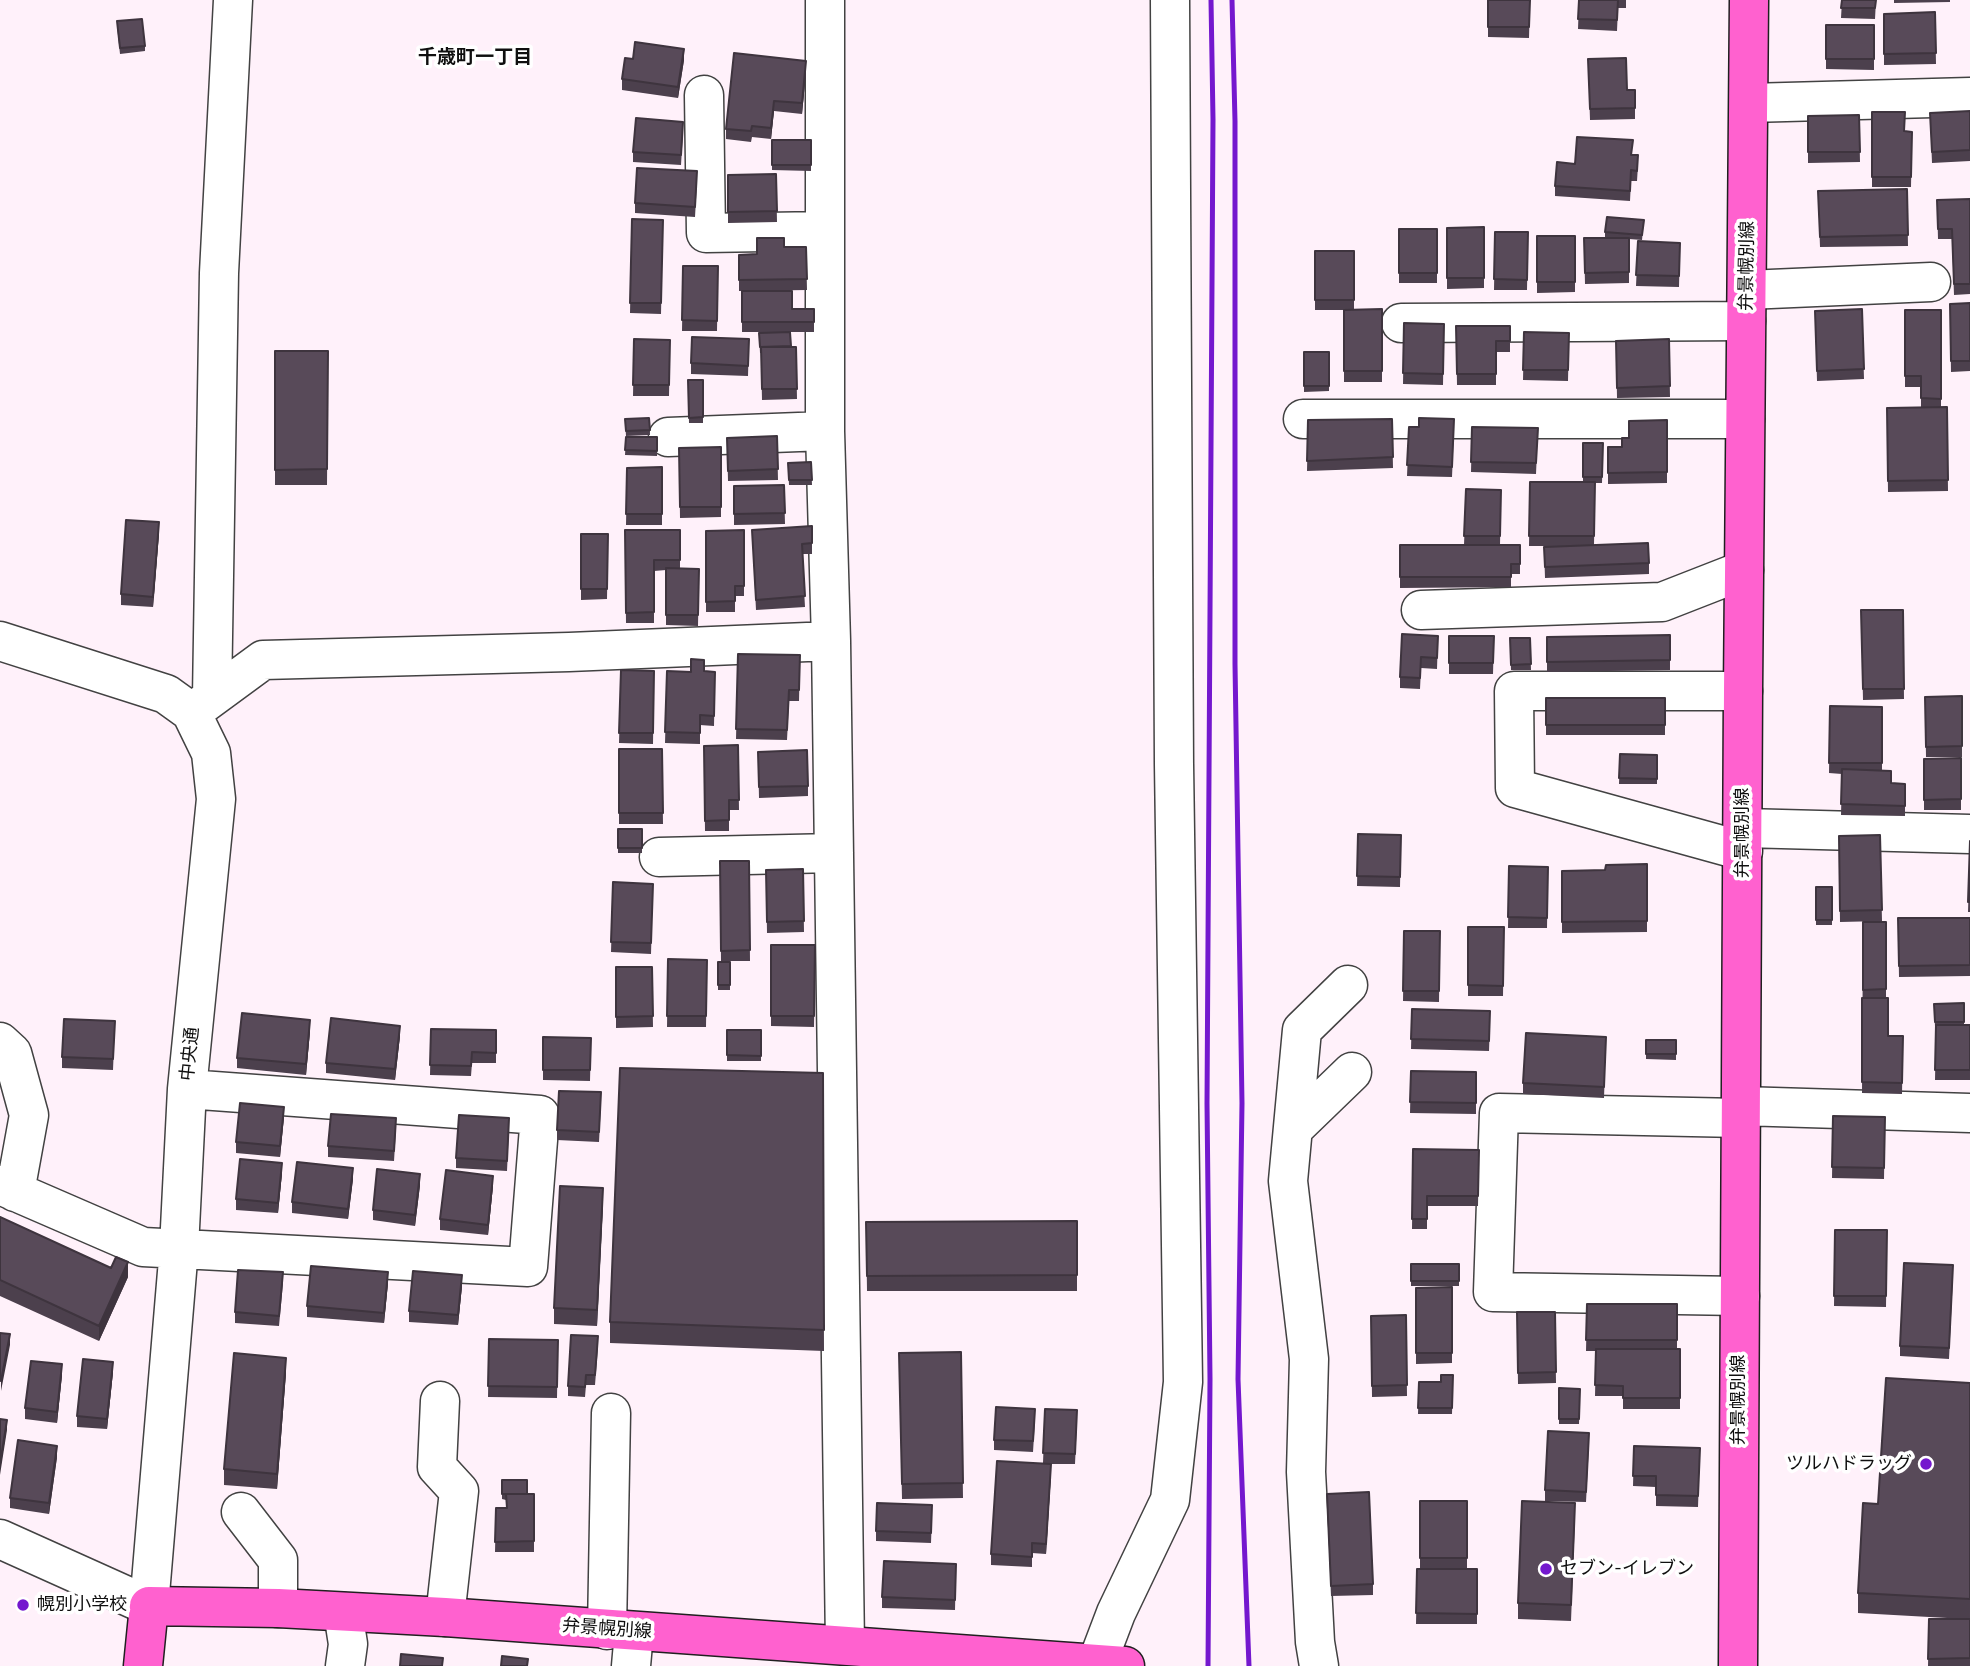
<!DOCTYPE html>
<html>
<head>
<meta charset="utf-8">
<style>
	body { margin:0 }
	canvas { display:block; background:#fff1fa }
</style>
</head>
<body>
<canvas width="1970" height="1666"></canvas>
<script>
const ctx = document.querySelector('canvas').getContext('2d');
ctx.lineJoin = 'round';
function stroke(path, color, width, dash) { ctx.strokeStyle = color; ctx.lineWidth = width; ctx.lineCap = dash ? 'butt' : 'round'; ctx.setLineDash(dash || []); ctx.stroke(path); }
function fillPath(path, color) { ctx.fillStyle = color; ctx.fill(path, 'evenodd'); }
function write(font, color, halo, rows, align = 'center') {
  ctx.font = font + ' "Roboto Serif","Noto Sans JP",serif'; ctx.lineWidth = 7; ctx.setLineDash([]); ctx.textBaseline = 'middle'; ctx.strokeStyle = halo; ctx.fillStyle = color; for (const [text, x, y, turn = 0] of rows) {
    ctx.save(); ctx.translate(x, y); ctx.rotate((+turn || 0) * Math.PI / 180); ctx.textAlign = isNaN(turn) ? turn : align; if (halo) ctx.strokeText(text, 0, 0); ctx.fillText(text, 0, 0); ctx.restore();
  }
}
const minor = new Path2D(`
	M825 0V431L831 641 845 1645
	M704 95 706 233 825 231
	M1749 103 1970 97
	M1747 290 1931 282
	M1401 323 1746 321
	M1303 419H1745
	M668 437 825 431
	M1421 610 1662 602 1744 570
	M0 641 166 694 191 712 211 753 216 799 187 1089 179 1248 149 1606 0 1539
	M212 697 219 273 233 0
	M199 707 263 660 569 652 831 641
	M1744 828 1970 834
	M1743 851 1515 788 1514 691H1743
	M659 857 834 853
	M0 1042 12 1053 29 1115 15 1192
	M1741 1106 1970 1113
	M1293 1129 1352 1072
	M0 1185 143 1247 528 1267 540 1115 187 1089
	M1740 1296 1493 1292 1499 1113 1740 1118
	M440 1401 437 1467 459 1491 445 1617
	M241 1512 278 1560V1608
	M343 1612 348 1644 345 1666
	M607 1630 611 1413
	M1097 1663 1116 1613 1170 1500 1183 1382 1174 764 1170 0
	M631 1666 634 1632
	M1319 1666 1315 1642 1306 1472 1309 1359 1288 1181 1302 1030 1348 985`);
const major = new Path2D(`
	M143 1666 149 1606 278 1608 445 1617 1125 1666
	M1738 1666 1743 691 1749 0`);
stroke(minor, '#424242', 41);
stroke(major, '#202020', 41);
stroke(minor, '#fff', 38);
stroke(major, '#ff61cf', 38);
stroke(new Path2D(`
	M1232 0 1235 121V664L1242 1103 1238 1379 1249 1666
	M1208 1666 1210 1379 1207 1103 1213 119 1211 0`), '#7418ce', 5);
fillPath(new Path2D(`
	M1488 0H1530L1529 38 1488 37Z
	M1579 0H1626V8H1618L1617 31 1578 29Z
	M1842 0H1876L1875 19 1841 18Z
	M1894 0H1950V2L1894 3Z
	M1935 12 1936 64 1884 65V14Z
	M1826 25H1874V70L1826 69Z
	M117 26 145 46V51L120 54Z
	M633 59 684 60 678 98 622 90V79Z
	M1588 59 1627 90H1635V119L1590 120Z
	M806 72 802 114 774 111 771 139 752 137 751 142 726 139V129Z
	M1970 111V161L1932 163 1930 113Z
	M1872 112 1905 131 1912 132 1911 187H1872Z
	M1859 115 1860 162 1808 163V116Z
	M683 132 681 165 633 162V152Z
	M772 140H811V171L772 170Z
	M1632 155 1638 165 1637 181H1631L1630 201 1555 196V186L1575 164Z
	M776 174 777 222 728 223V175Z
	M697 182 695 217 635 213V203Z
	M1907 189 1908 246 1820 247 1818 191Z
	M1970 199V294L1954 295 1952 239H1938L1937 200Z
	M632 219 663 220 661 314 630 313Z
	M1644 220 1642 240 1629 239V283L1585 284 1584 238H1621L1605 237V232Z
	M1484 227V288L1447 289V228Z
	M1399 229H1437V283H1399Z
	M1495 232H1528L1527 290H1494Z
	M1537 236H1575V292L1537 293Z
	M1638 241 1680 243 1679 287 1636 286Z
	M784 247H806L807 290 739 291V255L757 254Z
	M1315 251H1354V310L1382 309V382H1344V310H1315Z
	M683 266H718L717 331H682Z
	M742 291 792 309H814V332H790L791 347H796L797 399 762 400 761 353H760L759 333 788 332H742Z
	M1970 303V371L1951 372 1950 304Z
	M1862 309 1864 379 1817 381 1815 311Z
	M1905 310H1941V407H1947L1948 491 1888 492 1887 408H1921V387H1905Z
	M1404 323 1444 324 1443 385 1403 384Z
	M1456 326H1510V352H1496V385H1457Z
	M1524 332 1569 333 1568 381 1523 380Z
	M634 339 670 340 669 396H633Z
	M749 339 748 376 691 374V363Z
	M1669 339 1670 397 1617 398 1616 341Z
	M275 351H328L327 485H275Z
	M1304 352H1329V391L1304 392Z
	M688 380H703V423H689Z
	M649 418 650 435 626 436 625 419Z
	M1392 419 1393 468 1307 471 1308 420Z
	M1667 420V483L1608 484V447H1622L1629 438Z
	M1409 427 1454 430 1452 477 1407 476Z
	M1472 427 1538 428 1536 474 1471 472Z
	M777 436 778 480 728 481 727 438Z
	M626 437H657V456L625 455Z
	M1583 443H1603L1602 483H1595L1594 545 1649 563V574L1545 578 1544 547 1563 546H1529L1530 482H1583Z
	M721 447V517L680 518 679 448Z
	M811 462 812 485H789L788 463Z
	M662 467V525H626L627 468Z
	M784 485 785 524 734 525V486Z
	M1466 489 1501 490 1500 545H1520V574H1511V587L1400 588V545H1464Z
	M812 526V554H802L805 607 756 610 752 530Z
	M625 530H680V568L699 569 698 626 666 625V570L654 571V623H626Z
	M744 530V596H735V612H706V531Z
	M159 533 153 607 121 605V594Z
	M581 534H608L607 599 581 600Z
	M1861 610H1903L1904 699 1863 700Z
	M1670 635V670L1547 672V637Z
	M1438 636 1437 669 1421 668 1420 689 1400 688V677Z
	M1449 636H1494L1493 674H1449Z
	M1510 638H1530L1531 670H1511Z
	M738 654 800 655 799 701H789L787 740 736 739Z
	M621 670 654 671 653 744 619 743Z
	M667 671 715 672 714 726 700 725V744L665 743Z
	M1962 696V757H1926L1925 697Z
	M1546 698H1665V735H1546Z
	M1830 706 1882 707V770L1891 783 1905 784V816L1841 815 1842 774 1829 773Z
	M738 745 739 810H729V831H705L704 746Z
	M619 749H662L663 824H619Z
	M758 752 808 786V796L759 798Z
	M1620 754 1657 755V784H1619Z
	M1961 758V810H1924V759Z
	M618 829H642V853H618Z
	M1358 834 1401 835 1400 887 1357 886Z
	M1880 835 1882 921 1840 922 1839 836Z
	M1970 841V912H1968Z
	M720 861H749L750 961H721Z
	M1647 864V932L1562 933V871L1605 870Z
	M1509 866 1548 867 1547 928H1508Z
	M803 869 804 932 767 933 766 870Z
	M613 882 653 884 651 954 611 952Z
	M1816 887H1832V925H1816Z
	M1898 918H1970V976L1899 977Z
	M1863 922H1886V998L1888 1036H1903L1902 1094 1862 1093Z
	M1468 927H1504L1503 996H1468Z
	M1404 931H1440L1439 1002 1403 1001Z
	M771 945H815L814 1027 771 1026Z
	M668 959 707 960 706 1027H667Z
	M718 962H730V990H718Z
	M616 967H652L653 1027 616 1028Z
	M1964 1003V1025H1970V1080H1935L1936 1027H1935L1934 1004Z
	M1412 1009 1490 1022 1489 1051 1411 1049Z
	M115 1021 113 1070 62 1068V1057Z
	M431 1029 496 1030V1063H472L471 1076 430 1075Z
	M727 1030H761V1061H727Z
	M310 1031 306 1075 237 1068V1058Z
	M400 1036 395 1080 326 1073V1063Z
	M543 1037 591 1038 590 1081 543 1080Z
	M1606 1037 1604 1098 1523 1094V1083Z
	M1646 1040H1676V1060L1646 1059Z
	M1411 1071 1476 1072V1114L1410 1113Z
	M823 1073 824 1351 610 1343V1322Z
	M601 1103 599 1142 557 1140V1130Z
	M1833 1116 1885 1117 1884 1179 1832 1178Z
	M284 1117 280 1157 236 1153V1142Z
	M509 1128 507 1171 456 1168V1158Z
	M396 1129 394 1161 328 1157V1146Z
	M1413 1149 1479 1150 1478 1206H1427V1229H1412Z
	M282 1173 278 1213 236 1210V1199Z
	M353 1179 348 1219 292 1213V1202Z
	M420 1185 415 1226 373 1220V1210Z
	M493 1186 488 1235 440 1230V1219Z
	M603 1204 597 1326 554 1324V1308Z
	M0 1217 111 1268 128 1277 99 1341 0 1296Z
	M1077 1221V1291H867L866 1222Z
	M1835 1230H1887L1886 1307 1834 1306Z
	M1411 1264H1459V1286H1411Z
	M1953 1276 1949 1359 1900 1356V1346Z
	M283 1283 279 1326 235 1323V1312Z
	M388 1283 384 1323 307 1317V1306Z
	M462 1286 458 1325 409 1322V1311Z
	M1452 1287V1363L1416 1364V1288Z
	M1587 1304H1677V1349H1680V1409H1623V1396H1595L1596 1351H1586Z
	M1517 1312H1555L1556 1383 1518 1384Z
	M1406 1315 1407 1396 1372 1397 1371 1316Z
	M489 1339 558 1340 557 1398 488 1397Z
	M598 1347 595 1385H586L585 1397 568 1396V1386Z
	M961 1352 963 1498 902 1499 899 1353Z
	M113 1372 107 1429 77 1427V1416Z
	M286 1373 277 1489 224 1485V1469Z
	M62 1375 57 1423 25 1419V1408Z
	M1453 1375 1452 1414H1418L1419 1382H1441Z
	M1970 1383V1666H1928L1929 1619H1965L1858 1613V1593L1878 1504Z
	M1559 1388 1580 1389 1579 1424H1559Z
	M1045 1409 1077 1421 1075 1464H1046L1051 1474 1046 1554 1032 1553V1567L991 1565V1554L1043 1463Z
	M1035 1420 1033 1452 994 1450V1440Z
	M1589 1444 1586 1502 1545 1501V1490Z
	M1634 1446 1700 1448 1698 1507 1656 1506V1487L1633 1486Z
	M57 1457 49 1514 10 1508V1498Z
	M502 1480 527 1494H534V1552H495L496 1508H506V1500L502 1499Z
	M1420 1501H1467V1569H1425H1477V1624H1416L1417 1569H1420Z
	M1327 1504 1373 1584V1595L1331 1596Z
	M932 1515 931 1543 876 1541V1531Z
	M1575 1519 1571 1621 1518 1619V1603Z
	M956 1564 955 1610 882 1608V1597Z`), '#4c404d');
fillPath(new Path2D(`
	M684 49V60L678 98V87Z
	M806 61V72L802 114V103Z
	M774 101V111L771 139V128Z
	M159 522V533L153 607V597Z
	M310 1020V1031L306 1075V1064Z
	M400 1026V1036L395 1080V1069Z
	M284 1107V1117L280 1157V1146Z
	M282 1163V1173L278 1213V1203Z
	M353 1168V1179L348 1219V1209Z
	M420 1174V1185L415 1226V1215Z
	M493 1176V1186L488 1235V1225Z
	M603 1188V1204L597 1326V1310Z
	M128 1262V1277L99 1341V1326Z
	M388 1272V1283L384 1323V1313Z
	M462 1275V1286L458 1325V1315Z
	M10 1334V1345L1 1391V1381Z
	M286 1358V1373L277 1489V1474Z
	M113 1362V1372L107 1429V1419Z
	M62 1364V1375L57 1423V1412Z
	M7 1420V1430L0 1475V1464Z
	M57 1446V1457L49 1514V1503Z
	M1051 1464V1474L1046 1554V1544Z`), '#3e343e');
const building = new Path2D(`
	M1488 0H1530L1529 27H1488Z
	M1579 0H1618L1617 20 1578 19Z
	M1842 0H1876L1875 8H1841Z
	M1935 12 1936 53 1884 54V14Z
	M142 19 145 46 120 48 117 21Z
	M1826 25H1874V59H1826Z
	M635 42 684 49 678 87 622 79 625 58 633 59Z
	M734 53 806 61 802 103 774 101 771 128 752 126 751 131 726 129Z
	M1626 58 1627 90H1635V108L1590 109 1588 59Z
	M1970 111V150L1932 152 1930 113Z
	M1872 112H1905L1904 131 1912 132 1911 177H1872Z
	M1859 115 1860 152H1808V116Z
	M636 118 683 122 681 155 633 152Z
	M1577 137 1633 140 1631 155H1638L1637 171 1631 170 1630 191 1555 186 1557 162 1575 164Z
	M772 140H811V165H772Z
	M637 168 697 171 695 207 635 203Z
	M776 174 777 211 728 212V175Z
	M1907 189 1908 235 1820 237 1818 191Z
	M1970 199V284H1954L1952 229H1938L1937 200Z
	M1607 217 1644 220 1642 235 1605 232Z
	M632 219 663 220 661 303H630Z
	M1484 227V278H1447V228Z
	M1399 229H1437V273H1399Z
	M1495 232H1528L1527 280 1494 279Z
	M1537 236H1575V282H1537Z
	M757 238H784V247H806L807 279 739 280V255L757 254Z
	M1584 238H1629V272L1585 273Z
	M1638 241 1680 243 1679 276 1636 275Z
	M1315 251H1354V300H1315Z
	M683 266H718L717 321 682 320Z
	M742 291H792V309H814V322H742Z
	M1970 303V361H1951L1950 304Z
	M1382 309V371H1344V310Z
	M1862 309 1864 369 1817 371 1815 311Z
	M1905 310H1941V399L1921 398V376H1905Z
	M1404 323 1444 324 1443 374 1403 373Z
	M1456 326H1510V341H1496V374H1457Z
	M790 332 791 346 760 347 759 333Z
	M1524 332 1569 333 1568 370H1523Z
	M692 337 749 339 748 366 691 363Z
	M634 339 670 340 669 385H633Z
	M1669 339 1670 386 1617 388 1616 341Z
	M761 347H796L797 389H762Z
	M275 351H328L327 469 275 470Z
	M1304 352H1329V386H1304Z
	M688 380H703V417L689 418Z
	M1947 407 1948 480 1888 481 1887 408Z
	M649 418 650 430 626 431 625 419Z
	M1419 418 1454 419 1452 467 1407 465 1409 427H1419Z
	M1392 419 1393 457 1307 461 1308 420Z
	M1667 420V472L1608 473V447H1622V438H1629V421Z
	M1472 427 1538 428 1536 463 1471 462Z
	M777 436 778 469 728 471 727 438Z
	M626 437H657V451L625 450Z
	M1583 443H1603L1602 477H1583Z
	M721 447V507H680L679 448Z
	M811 462 812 480H789L788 463Z
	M662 467V514H626L627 468Z
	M1530 482H1595L1594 536H1529Z
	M784 485 785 513 734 514V486Z
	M1466 489 1501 490 1500 536H1464Z
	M126 520 159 522 153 597 121 594Z
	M812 526V543L802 544 805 596 756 600 752 530Z
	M625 530H680V560H654V612L626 613Z
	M744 530V586H735V601L706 602V531Z
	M581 534H608L607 589H581Z
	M1648 543 1649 563 1545 567 1544 547Z
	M1400 545H1520V564H1511V577H1400Z
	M666 568 699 569 698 615H666Z
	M1861 610H1903L1904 689H1863Z
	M1402 634 1438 636 1437 658 1421 657 1420 678 1400 677Z
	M1670 635V660L1547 662V637Z
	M1449 636H1494L1493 663H1449Z
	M1510 638H1530L1531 664 1511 665Z
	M738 654 800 655 799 690H789L787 730 736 729Z
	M691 659 704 660V671L715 672 714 716 700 715V733L665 732 667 671 691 672Z
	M621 670 654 671 653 733H619Z
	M1962 696V746L1926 747 1925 697Z
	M1546 698H1665V725H1546Z
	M1830 706 1882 707V763H1829Z
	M738 745 739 800H729V820L705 821 704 746Z
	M619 749H662L663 813H619Z
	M807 750 808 786 759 787 758 752Z
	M1620 754 1657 755V779L1619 778Z
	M1961 758V799L1924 800V759Z
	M1842 769 1891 771V783L1905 784V806L1841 804Z
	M618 829H642V848H618Z
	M1358 834 1401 835 1400 877 1357 876Z
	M1880 835 1882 910 1840 911 1839 836Z
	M1970 841V902H1968Z
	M720 861H749L750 950 721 951Z
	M1647 864V921L1562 922V871L1605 870 1606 865Z
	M1509 866 1548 867 1547 918 1508 917Z
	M803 869 804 921 767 922 766 870Z
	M613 882 653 884 651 943 611 942Z
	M1816 887H1832V920H1816Z
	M1898 918H1970V965L1899 966Z
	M1863 922H1886V989L1863 990Z
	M1468 927H1504L1503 986 1468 985Z
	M1404 931H1440L1439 991H1403Z
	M771 945H815L814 1016H771Z
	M668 959 707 960 706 1016H667Z
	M718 962H730V985H718Z
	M616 967H652L653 1016 616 1017Z
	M1862 998H1888V1036H1903L1902 1083 1862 1082Z
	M1964 1003V1022H1935L1934 1004Z
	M1412 1009 1490 1011 1489 1041 1411 1039Z
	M242 1013 310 1020 306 1064 237 1058Z
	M331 1018 400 1026 395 1069 326 1063Z
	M64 1019 115 1021 113 1059 62 1057Z
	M1936 1025H1970V1070H1935Z
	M431 1029 496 1030V1053L472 1052 471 1066 430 1065Z
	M727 1030H761V1056L727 1055Z
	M1526 1033 1606 1037 1604 1087 1523 1083Z
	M543 1037 591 1038 590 1070H543Z
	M1646 1040H1676V1054H1646Z
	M620 1068 823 1073 824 1330 610 1322Z
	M1411 1071 1476 1072V1103L1410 1102Z
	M559 1091 601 1092 599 1132 557 1130Z
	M240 1103 284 1107 280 1146 236 1142Z
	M331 1114 396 1118 394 1151 328 1146Z
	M459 1115 509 1118 507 1161 456 1158Z
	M1833 1116 1885 1117 1884 1168 1832 1167Z
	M1413 1149 1479 1150 1478 1196H1427V1219H1412Z
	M240 1159 282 1163 278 1203 236 1199Z
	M297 1162 353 1168 348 1209 292 1202Z
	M377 1169 420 1174 415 1215 373 1210Z
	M446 1170 493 1176 488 1225 440 1219Z
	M560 1186 603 1188 597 1310 554 1308Z
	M0 1217 111 1268 116 1257 128 1262 99 1326 0 1280Z
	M1077 1221V1275L867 1276 866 1222Z
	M1835 1230H1887L1886 1296H1834Z
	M1904 1263 1953 1265 1949 1348 1900 1346Z
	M1411 1264H1459V1281H1411Z
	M311 1266 388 1272 384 1313 307 1306Z
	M238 1270 283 1272 279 1316 235 1312Z
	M413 1271 462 1275 458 1315 409 1311Z
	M1452 1287V1353H1416V1288Z
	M1587 1304H1677V1340H1586Z
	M1517 1312H1555L1556 1372 1518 1373Z
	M1406 1315 1407 1385 1372 1386 1371 1316Z
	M0 1333 10 1334 1 1381 0 1380Z
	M571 1335 598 1336 595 1375H586L585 1387 568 1386Z
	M489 1339 558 1340 557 1387 488 1386Z
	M1596 1349H1680V1398H1623V1386L1595 1385Z
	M961 1352 963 1483 902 1484 899 1353Z
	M234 1353 286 1358 277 1474 224 1469Z
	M83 1359 113 1362 107 1419 77 1416Z
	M31 1361 62 1364 57 1412 25 1408Z
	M1441 1375H1453L1452 1408H1418L1419 1382H1441Z
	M1886 1378 1970 1383V1599L1858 1593 1863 1503 1878 1504Z
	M1559 1388 1580 1389 1579 1419H1559Z
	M996 1407 1035 1409 1033 1441 994 1440Z
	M1045 1409 1077 1410 1075 1454 1043 1453Z
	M0 1419 7 1420 0 1464Z
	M1548 1431 1589 1433 1586 1492 1545 1490Z
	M18 1440 57 1446 49 1503 10 1498Z
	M1634 1446 1700 1448 1698 1496 1656 1495V1476H1633Z
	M997 1461 1051 1464 1046 1544 1032 1543V1557L991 1554Z
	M502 1480H527V1494H502Z
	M1369 1492 1373 1584 1331 1586 1327 1494Z
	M506 1494H534V1541L495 1542 496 1508H507Z
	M1420 1501H1467V1558H1420Z
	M1522 1501 1575 1503 1571 1605 1518 1603Z
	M877 1503 932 1505 931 1533 876 1531Z
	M884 1561 956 1564 955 1600 882 1597Z
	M1417 1569H1477V1614L1416 1613Z
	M1929 1619H1970V1658L1928 1659Z
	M401 1654 443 1658 442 1666H400Z
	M502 1656 528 1659 527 1666H501Z`);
fillPath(building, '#584a59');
stroke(building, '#3e343e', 2);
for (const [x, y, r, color] of [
	[1926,1464,7,"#7418ce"],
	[1546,1569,7,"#7418ce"],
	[23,1605,7,"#7418ce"]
]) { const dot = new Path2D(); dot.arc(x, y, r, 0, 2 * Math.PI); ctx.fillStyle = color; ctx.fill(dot); stroke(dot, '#fff', 2.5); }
write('18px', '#0f0f0f', '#fff', [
	["弁景幌別線",1747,266,-89],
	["弁景幌別線",1743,833,-90],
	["中央通",190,1054,-84],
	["弁景幌別線",1739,1400,-90],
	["弁景幌別線",607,1629,4]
]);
write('18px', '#0f0f0f', '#fff', [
	["ツルハドラッグ",1912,1464,"right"],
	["セブン-イレブン",1560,1569],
	["幌別小学校",37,1605]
], 'left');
write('bold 19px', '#0f0f0f', '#fff', [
	["千歳町一丁目",475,57]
]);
</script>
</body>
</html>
